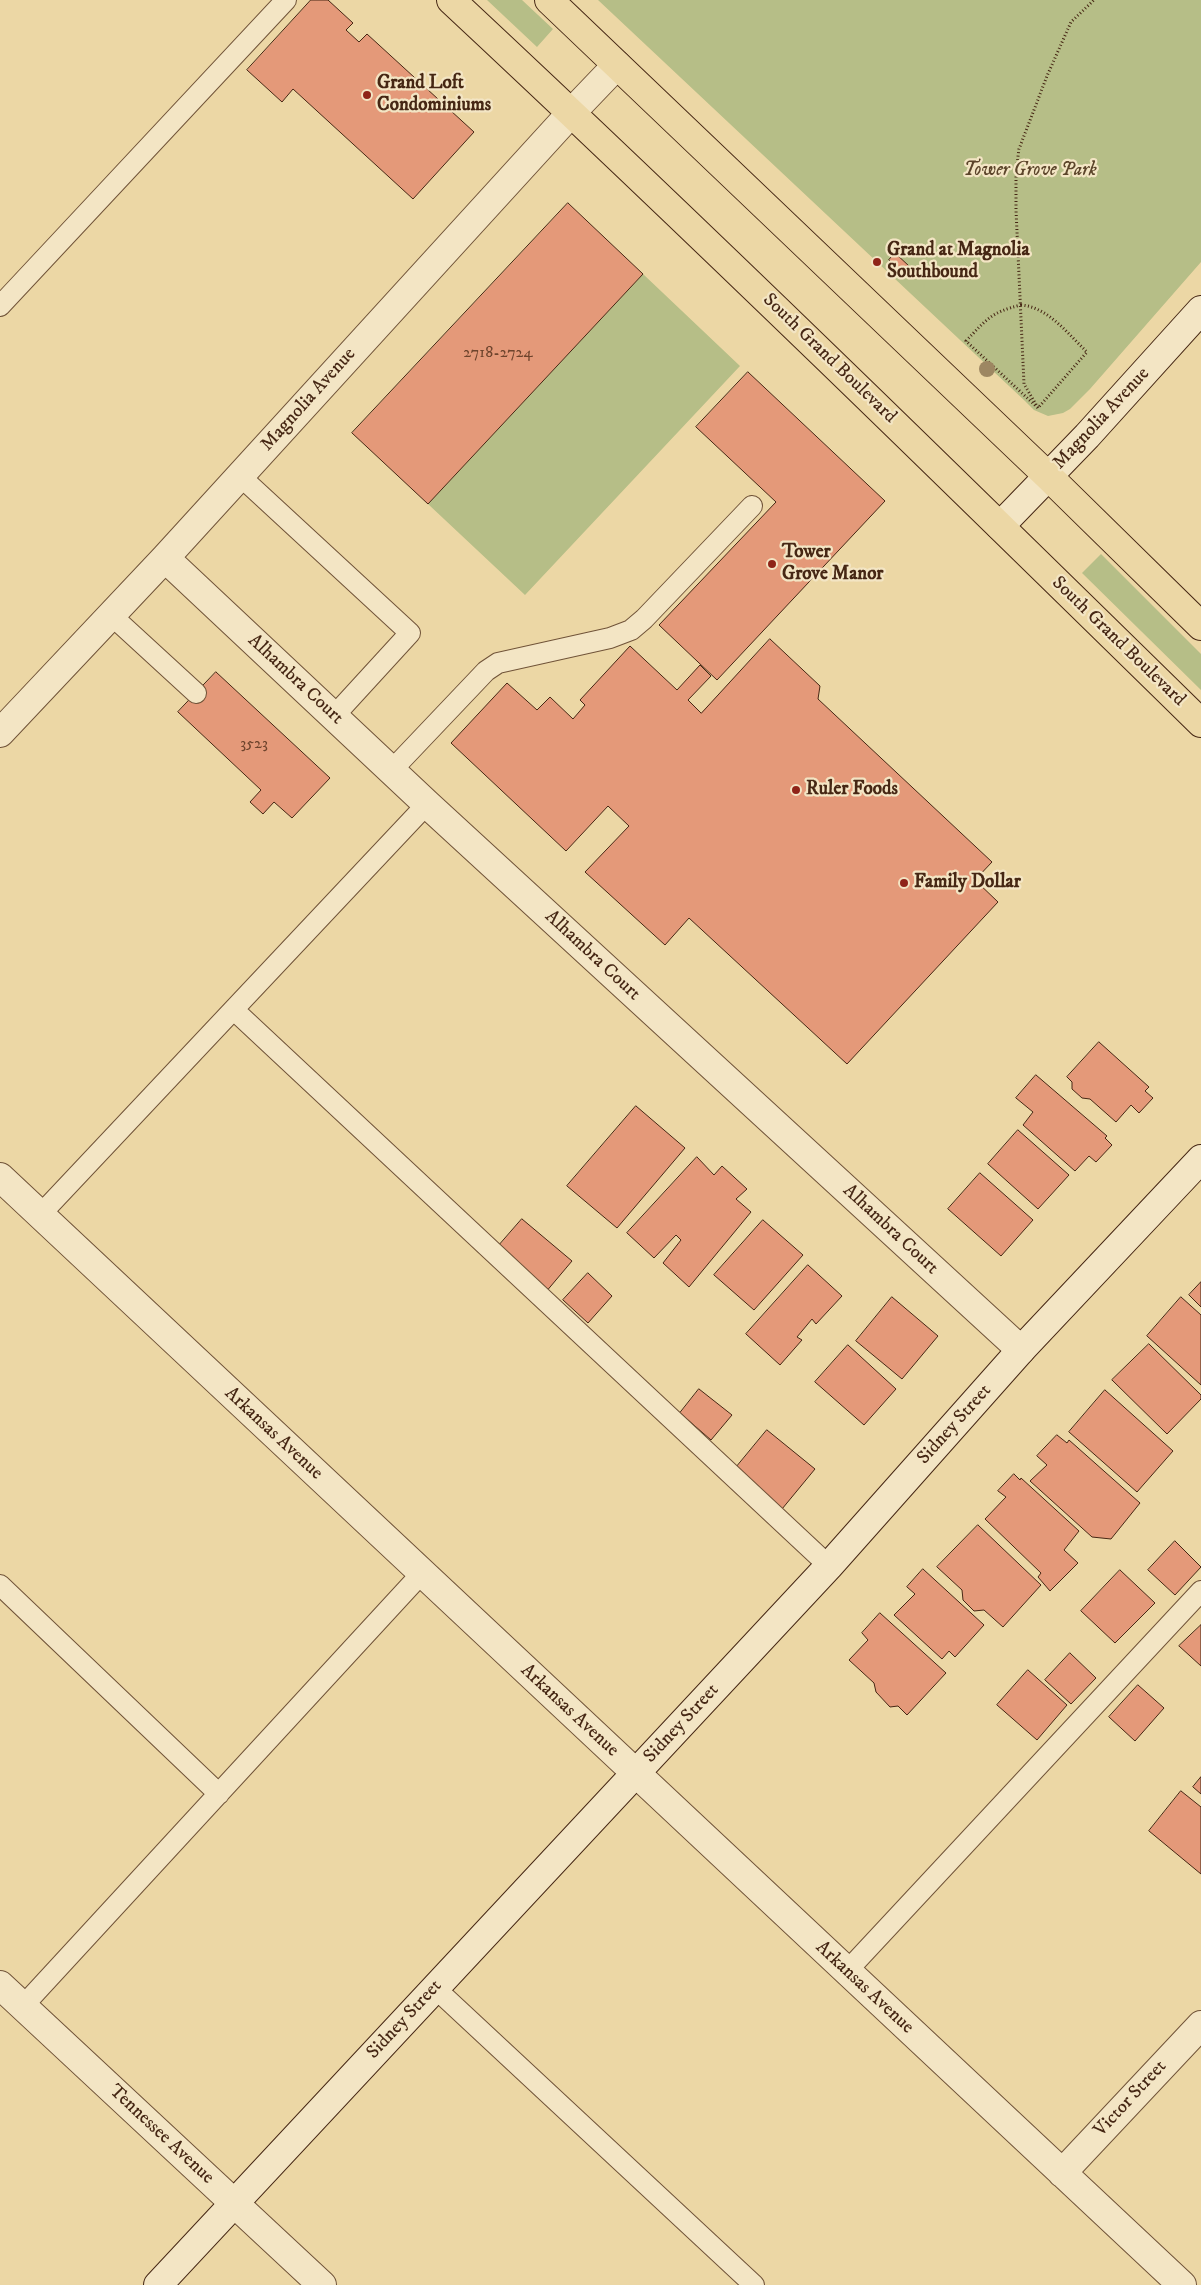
<!DOCTYPE html>
<html>
<head>
<meta charset="utf-8">
<style>
	body { margin:0 }
	canvas { display:block; background:#ecd7a5 }
</style>
</head>
<body>
<canvas width="1201" height="2285"></canvas>
<script>
const ctx = document.querySelector('canvas').getContext('2d');
ctx.lineJoin = 'round';
function fillPath(path, color) { ctx.fillStyle = color; ctx.fill(path, 'evenodd'); }
function stroke(path, color, width, dash) { ctx.strokeStyle = color; ctx.lineWidth = width; ctx.lineCap = dash ? 'butt' : 'round'; ctx.setLineDash(dash || []); ctx.stroke(path); }
function write(font, color, halo, rows, align = 'center') {
  ctx.font = font + ' "IM FELL DW Pica",serif'; ctx.lineWidth = 4.5; ctx.setLineDash([]); ctx.textBaseline = 'middle'; ctx.strokeStyle = halo; ctx.fillStyle = color; for (const [text, x, y, turn = 0] of rows) {
    ctx.save(); ctx.translate(x, y); ctx.rotate((+turn || 0) * Math.PI / 180); ctx.textAlign = isNaN(turn) ? turn : align; if (halo) ctx.strokeText(text, 0, 0); ctx.fillText(text, 0, 0); ctx.restore();
  }
}
fillPath(new Path2D(`
	M487 0H522L553 29 537 47Z
	M598 0H1201V262L1090 389 1070 409 1063 413 1048 416 1034 410 1025 401Z
	M643 274 740 366 525 595 428 504Z
	M1101 554 1201 654V690L1082 573Z`), '#b6be87');
const building = new Path2D(`
	M311 0H328L353 23 346 30 359 42 367 34 474 132 413 199 293 89 282 102 247 70Z
	M568 203 643 274 428 504 352 433Z
	M895 253 909 266 903 273 889 260Z
	M748 372 885 501 717 680 659 625 776 502 696 427Z
	M770 639 820 686 818 699 992 862 975 880 998 902 847 1064 689 918 665 945 585 872 629 826 608 806 566 851 451 743 507 683 537 710 550 697 573 719 585 705 580 700 630 646 677 690 700 665 711 676 688 700 701 713Z
	M216 672 330 778 292 818 274 802 263 814 250 802 261 790 178 712Z
	M1099 1042 1149 1087 1145 1091 1153 1098 1139 1113 1131 1105 1116 1122 1090 1099 1082 1098 1072 1089V1082L1067 1077Z
	M1036 1075 1107 1136 1105 1138 1112 1145 1096 1162 1089 1156 1075 1171 1023 1125 1033 1112 1016 1098Z
	M636 1106 685 1148 617 1228 567 1186Z
	M1018 1130 1069 1175 1038 1209 988 1164Z
	M697 1157 714 1175 722 1166 747 1189 736 1199 751 1212 689 1287 663 1263 681 1240 676 1235 654 1258 627 1233Z
	M980 1173 1033 1220 1001 1256 948 1209Z
	M522 1219 572 1261 545 1293 495 1250Z
	M763 1220 803 1255 754 1310 714 1275Z
	M808 1265 842 1296 816 1324 812 1319 797 1337 802 1340 780 1365 746 1334Z
	M588 1273 612 1296 588 1323 563 1300Z
	M1201 1282V1307L1189 1295Z
	M892 1297 938 1336 902 1379 856 1341Z
	M1181 1297 1201 1315V1385L1147 1336Z
	M1149 1344 1201 1395V1399L1167 1434 1112 1380Z
	M848 1345 896 1389 864 1425 815 1382Z
	M699 1389 732 1415 711 1440 680 1413Z
	M1105 1390 1173 1451 1137 1492 1069 1432Z
	M767 1430 815 1469 782 1509 734 1470Z
	M1057 1435 1067 1443 1069 1440 1140 1503 1111 1539 1092 1537 1030 1481 1047 1465 1037 1456Z
	M1014 1474 1020 1480 1021 1478 1079 1531 1064 1550 1078 1563 1050 1591 1038 1577 1041 1573 985 1519 1006 1497 998 1491Z
	M978 1525 1041 1585 1003 1627 984 1610 974 1611 963 1600 962 1590 937 1567Z
	M1175 1541 1201 1567 1175 1595 1148 1570Z
	M923 1569 984 1625 955 1657 949 1651 942 1659 894 1615 915 1594 907 1587Z
	M1120 1570 1155 1603 1115 1643 1081 1611Z
	M880 1613 946 1673 907 1715 898 1706 890 1707 876 1692 874 1683 849 1660 868 1640 862 1633Z
	M1201 1625V1666L1179 1646Z
	M1070 1653 1096 1678 1071 1704 1045 1680Z
	M1028 1670 1067 1705 1037 1740 997 1705Z
	M1138 1685 1164 1708 1135 1741 1109 1717Z
	M1201 1777V1794L1193 1787Z
	M1181 1791 1201 1807V1874L1149 1831Z`);
fillPath(building, '#e49979');
stroke(building, '#462714', 1);
const lane = new Path2D(`
	M0 306 286 0
	M240 476 410 633 334 716
	M111 615 196 693
	M391 771 486 671 498 663 610 638 631 630 644 619 752 506
	M234 1010 829 1566
	M40 1215 427 804
	M0 1585 219 1794
	M847 1971 1201 1591
	M435 1988 754 2285
	M23 2006 422 1573`);
const street = new Path2D(`
	M165 558 427 804 1021 1350
	M0 733 165 558 572 112 617 65
	M0 1177 1182 2285
	M0 1985 322 2285
	M1062 2173 1201 2025`);
const secondary = new Path2D(`
	M1000 526 1087 436 1201 310
	M158 2285 829 1566 1021 1350 1201 1159`);
const primary = new Path2D(`
	M451 0C705 237 953 480 1201 723
	M549 0 1049 477 1201 626`);
stroke(lane, '#705338', 22);
stroke(street, '#705338', 30);
stroke(secondary, '#462714', 30);
stroke(primary, '#462714', 30);
stroke(new Path2D(`
	M1021 305C1048 307 1068 334 1087 352L1038 408 966 341C986 320 991 312 1021 305Z
	M1038 408 1024 384 1016 210V171L1019 149 1047 76 1071 22 1094 0`), '#462714', 3, [1, 2.5]);
stroke(lane, '#f3e5c4', 20);
stroke(street, '#f3e5c4', 28);
stroke(secondary, '#f3e5c4', 28);
stroke(primary, '#ecd7a5', 28);
ctx.fillStyle = '#9d8762';
for (const [x, y] of [
	[987,369]
]) { ctx.beginPath(); ctx.arc(x, y, 8, 0, 2 * Math.PI); ctx.fill(); }
for (const [x, y, r, color] of [
	[367,95,5,"#8f2418"],
	[877,262,5,"#8f2418"],
	[772,564,5,"#8f2418"],
	[796,790,5,"#8f2418"],
	[904,883,5,"#8f2418"]
]) { const dot = new Path2D(); dot.arc(x, y, r, 0, 2 * Math.PI); ctx.fillStyle = color; ctx.fill(dot); stroke(dot, '#f3e5c4', 2); }
write('16px', '#6e442d', null, [
	["2718-2724",498,354],
	["3523",254,745]
]);
write('bold 19px', '#462714', '#f3e5c4', [
	["Grand Loft",377,84],
	["Condominiums",377,106],
	["Grand at Magnolia",887,251],
	["Southbound",887,273],
	["Tower",782,553],
	["Grove Manor",782,575],
	["Ruler Foods",806,790],
	["Family Dollar",914,883]
], 'left');
write('italic 19px', '#5c452b', '#f3e5c4', [
	["Tower Grove Park",1030,171]
]);
write('19px', '#462714', '#f3e5c4', [
	["South Grand Boulevard",829,359,44],
	["Magnolia Avenue",309,400,-48],
	["Magnolia Avenue",1102,419,-47],
	["South Grand Boulevard",1118,642,44],
	["Alhambra Court",295,680,43],
	["Alhambra Court",592,956,43],
	["Alhambra Court",890,1230,43],
	["Sidney Street",955,1425,-48],
	["Arkansas Avenue",273,1434,43],
	["Arkansas Avenue",569,1711,43],
	["Sidney Street",682,1724,-47],
	["Arkansas Avenue",864,1988,43],
	["Sidney Street",405,2020,-47],
	["Victor Street",1131,2099,-47],
	["Tennessee Avenue",161,2135,43]
]);
</script>
</body>
</html>
